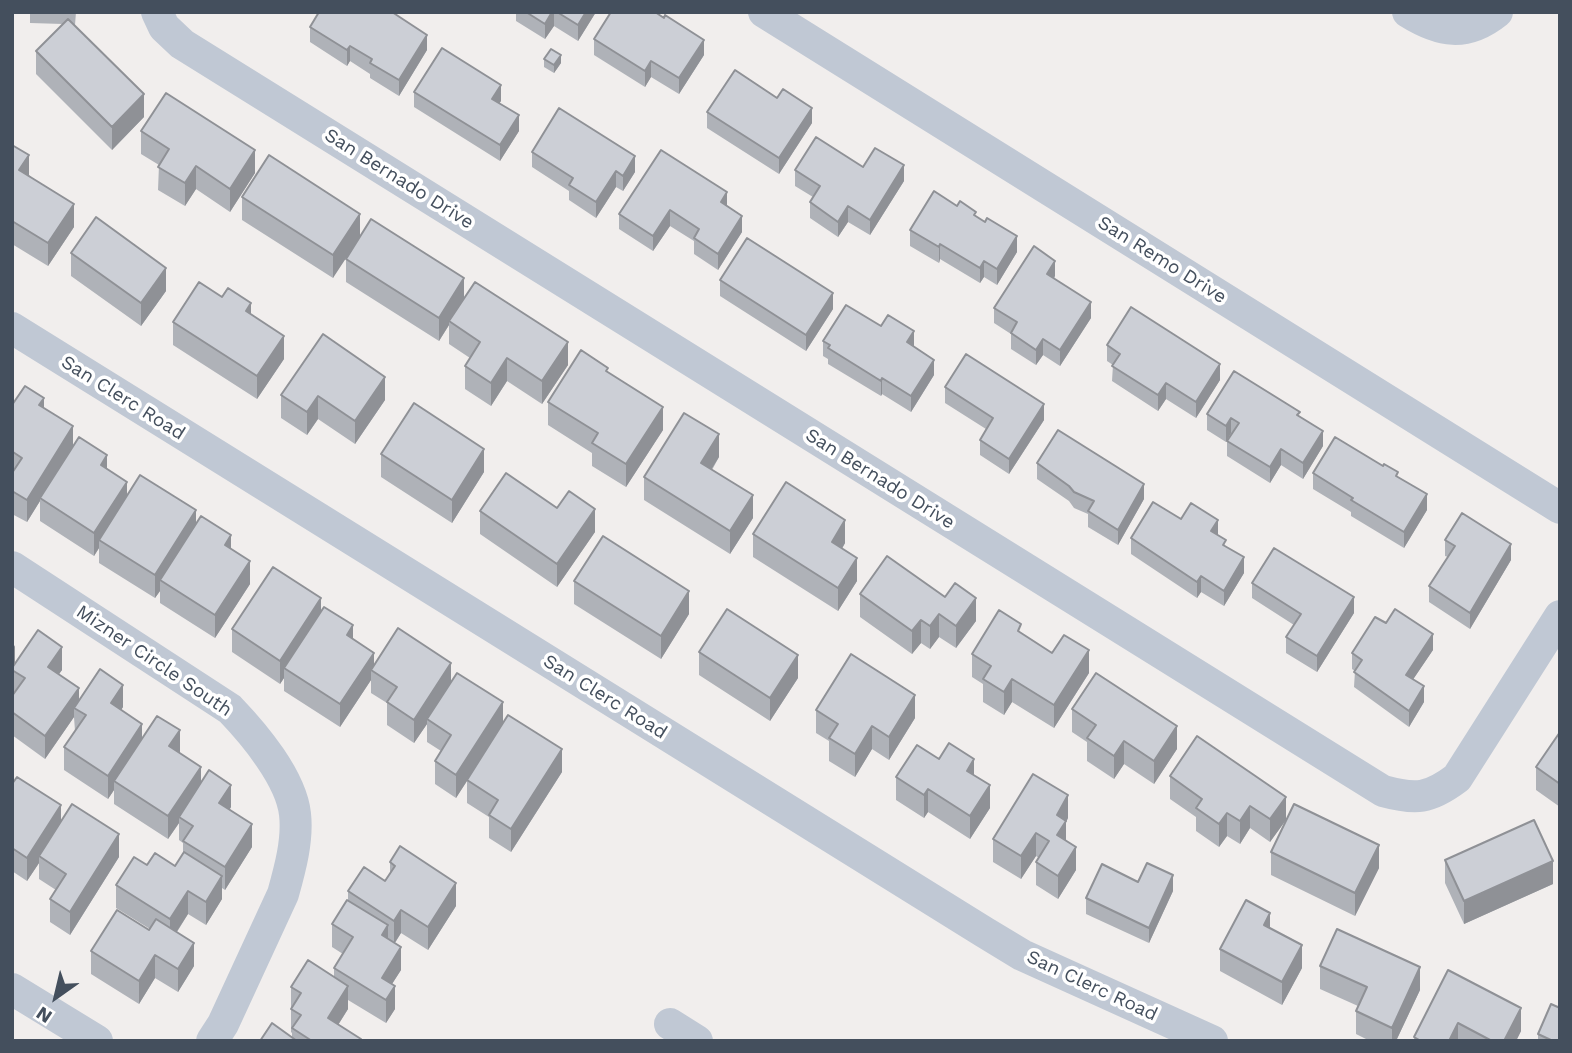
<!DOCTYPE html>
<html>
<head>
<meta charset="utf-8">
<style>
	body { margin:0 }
	#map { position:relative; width:1572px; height:1053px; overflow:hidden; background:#f1eeed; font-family:"Work Sans",sans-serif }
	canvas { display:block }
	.frame { position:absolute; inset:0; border:14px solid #444f5d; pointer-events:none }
	.north { position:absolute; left:21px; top:962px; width:70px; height:70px; -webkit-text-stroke:5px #fff; paint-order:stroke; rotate:214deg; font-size:19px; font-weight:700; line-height:28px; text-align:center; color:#444f5d }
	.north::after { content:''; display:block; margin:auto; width:24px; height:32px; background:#444f5d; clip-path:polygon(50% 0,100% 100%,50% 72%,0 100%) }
</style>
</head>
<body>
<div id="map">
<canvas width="1572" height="1053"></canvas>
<div class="frame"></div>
<div class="north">N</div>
</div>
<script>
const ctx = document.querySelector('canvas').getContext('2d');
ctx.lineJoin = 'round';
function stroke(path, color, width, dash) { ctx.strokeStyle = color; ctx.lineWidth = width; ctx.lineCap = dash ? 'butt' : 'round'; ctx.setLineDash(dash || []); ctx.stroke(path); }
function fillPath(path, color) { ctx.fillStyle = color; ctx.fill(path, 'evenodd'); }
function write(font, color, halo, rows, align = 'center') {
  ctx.font = font + ' "Work Sans",sans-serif'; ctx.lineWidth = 7; ctx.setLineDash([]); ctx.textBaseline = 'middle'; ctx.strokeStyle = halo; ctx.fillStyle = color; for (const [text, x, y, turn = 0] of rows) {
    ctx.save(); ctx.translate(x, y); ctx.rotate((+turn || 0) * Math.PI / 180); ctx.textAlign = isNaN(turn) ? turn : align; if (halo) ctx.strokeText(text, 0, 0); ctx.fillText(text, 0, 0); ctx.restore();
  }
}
stroke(new Path2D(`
	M157 12 164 27 182 44 1383 791C1416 800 1429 799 1457 778L1560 616
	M764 12 1560 508
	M1408 12C1440 32 1466 37 1497 12
	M12 328 984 932 1022 955 1212 1041
	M12 567 230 709C254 734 291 778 295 814 298 840 290 869 283 894L223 1024 212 1041
	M12 989 97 1041
	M670 1024 697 1041`), '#c0c8d4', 32);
fillPath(new Path2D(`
	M30 12H76L75 25H74L144 117 112 150 36 74V51L63 24 30 23Z
	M516 12H596L578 41 554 26 545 39 516 21Z
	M310 27 427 50 399 96 370 78V74L350 61 347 66 310 42Z
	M594 39 704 55 679 94 651 77 645 87 594 55Z
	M544 59 561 63 554 73 544 67Z
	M414 92 501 101 499 103 519 131 500 161 414 107Z
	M777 98 812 123 779 174 707 128V112Z
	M141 131 255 173 230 212 196 189 185 206 158 190 159 165 141 154Z
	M12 145 29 175 74 227 48 266 12 244Z
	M532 152 635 172 623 191 616 187 596 218 569 200V191L532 167Z
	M863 167 904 181 870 235 848 222 838 237 810 218V202L813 197 795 186V170Z
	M242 197 360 214 333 278 242 220Z
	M727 206 742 232 718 270 694 254V241L670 226 653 251 619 229V214Z
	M976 217 1017 252 997 285 984 277 980 283 940 259 939 263 910 246V230Z
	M71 253 166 291 141 326 71 276Z
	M346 259 464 299 568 365 542 404 507 381 491 406 465 389V366L470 358 449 344V325L439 341 346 282Z
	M1055 276 1054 279 1091 318 1060 366 1043 355 1036 365 1011 349V334L994 323V308Z
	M720 280 833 309 806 351 720 296Z
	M251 315 284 359 257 399 173 345V322Z
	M323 334 385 400 355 444 318 419 307 435 281 418V395Z
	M823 341 914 347 934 375 911 412 882 394 881 396 828 364V359L823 356Z
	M1107 345 1220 380 1196 418 1166 399 1158 411 1112 381 1113 365 1107 361Z
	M608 372 663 430 626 487 592 466V453L548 425V402Z
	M945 387 1044 420 1009 474 980 455V440L986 429 945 403Z
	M12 405 44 408 73 446 107 469 127 496 196 523 231 549 250 584 215 638 160 603V591L155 598 99 563V548L94 556 40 521V501L27 522 12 514Z
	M1207 414 1300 417 1323 446 1303 479 1281 465 1270 483 1227 456V441L1232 434 1226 442 1207 430Z
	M381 454 484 472 452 523 381 477Z
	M719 457 712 470 753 518 730 554 644 500V477Z
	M1037 463 1144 499 1118 545 1088 527V514L1074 508 1069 501 1037 479Z
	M1313 473 1398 477 1427 510 1404 548 1351 516V512L1313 489Z
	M557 508 595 532 557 587 480 534V511Z
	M1181 519 1218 535 1244 573 1224 606 1201 592 1197 598 1131 554V538Z
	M753 534 845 543 842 549 857 581 838 611 753 557Z
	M1445 540 1511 560 1470 629 1429 602V586L1448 557 1445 556Z
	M574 581 689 614 661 659 574 604Z
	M1252 583 1354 613 1317 672 1286 653V637L1294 625 1252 598Z
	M860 594 976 621 956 648 939 637 930 649 921 643 912 654 860 617Z
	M321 611 353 639 374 666 451 682 562 772 511 852 489 838V817L467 803V781L456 798 435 784V761L441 751 427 742V724L414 743 387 725V703L371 693V680L340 727 284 691V678L280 684 232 652V629Z
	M1021 633 1052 653 1089 673 1054 728 1012 702 1004 715 983 702V684L972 677V654Z
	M12 643 15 664 62 670 59 674 79 701 123 707 121 710 142 738 179 753 201 783 231 807 230 809 252 847 225 890 222 888V899L206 925 188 914 177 932 194 966 178 992 155 978 139 1004 91 974V951L149 930 150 929 116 908V885L147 865 175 866 183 853V843L179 840V823L168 839 114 804V790L108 799 64 770V747L75 731 74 717 45 759 12 735V696L14 694 12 692Z
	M1433 650 1413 679 1424 702 1409 727 1354 687 1355 671 1352 669V653Z
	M699 652 798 678 770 721 699 675Z
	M1072 709 1177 749 1154 784 1124 764 1114 779 1087 761V742L1072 732Z
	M816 710 915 718 889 760 872 749 855 777 829 761V741L816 733Z
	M1560 732V807L1536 790V767Z
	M1197 736 1286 820 1270 842 1250 828 1240 844 1227 836 1219 847 1196 831V817L1170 799V776Z
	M939 759 974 775 990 808 970 839 928 812 924 818 896 800V777Z
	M12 784 61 821 119 857 70 935 50 922V899L56 890 39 879V863L27 881 12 871Z
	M1068 818 1066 822V841L1076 870 1058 899 1036 885V862L1039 858 1036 856 1021 879 993 862V839Z
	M1271 852 1379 868 1355 916 1271 875Z
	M1445 860 1553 884 1464 924 1445 883Z
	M390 862 456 906 428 950 401 933 395 943 401 970 392 984 395 1009 386 1023 348 1000V1009L338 1025 361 1041H260L292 1037V1033L291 1032V987L334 977V968L343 954 332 947V924L348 901V891L385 881 390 874Z
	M1138 882 1173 891 1149 943 1086 914V898Z
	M1270 928 1302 968 1282 1005 1220 971V949Z
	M1320 966 1420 990 1396 1041H1370L1356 1034V1011L1358 1006 1320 989Z
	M1448 970 1521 1031 1516 1041H1414V1037Z
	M1538 1034 1560 1041H1538Z`), '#afb2b8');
fillPath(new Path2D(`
	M552 12H554V26L545 39V24Z
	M586 12H596L578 41V25Z
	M427 35V50L399 96V80Z
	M704 40V55L679 94V78Z
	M350 46V61L347 66V50Z
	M561 55V63L554 73V65Z
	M651 61V77L645 87V71Z
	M501 85V101L492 114V99Z
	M144 94V117L112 150V127Z
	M812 108V123L779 174V158Z
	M519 115V131L500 161V145Z
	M255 150V173L230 212V189Z
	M29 155V178L19 170Z
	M635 156V172L623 191V176Z
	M904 165V181L870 235V220Z
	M196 166V189L185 206V183Z
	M616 171V187L596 218V202Z
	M727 192V208L721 202Z
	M74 204V227L48 266V243Z
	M848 206V222L838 237V222Z
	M670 210V226L653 251V236Z
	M360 214V237L333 278V255Z
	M742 216V232L718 270V254Z
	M1017 236V252L997 285V269Z
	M940 244V259L939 263V247Z
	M984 261V277L980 283V268Z
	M1055 261V276L1047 290V274Z
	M166 268V291L141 326V303Z
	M464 278V301L449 321V325L439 341V318Z
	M833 293V309L806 351V335Z
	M1091 302V318L1060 366V350Z
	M251 303V326L246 311Z
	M914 331V347L907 342Z
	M284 336V359L257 399V376Z
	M1043 339V355L1036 365V350Z
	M568 342V365L542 404V381Z
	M507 358V381L491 406V383Z
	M934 360V375L911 412V396Z
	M1220 364V380L1196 418V402Z
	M385 377V400L355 444V421Z
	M882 378V394L881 396V381Z
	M1166 383V399L1158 411V395Z
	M318 396V419L307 435V412Z
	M44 398V421L39 405Z
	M1044 404V420L1009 474V459Z
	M663 407V430L626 487V464Z
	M1231 418V433L1226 442V426Z
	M73 426V449L40 498V501L27 522V500Z
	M1323 431V446L1303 479V463Z
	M719 434V457L701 486V463Z
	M484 449V472L452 523V500Z
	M1281 449V465L1270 483V467Z
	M13 452V475L12 477V454Z
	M107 455V478L101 465Z
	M127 482V504L99 540V548L94 556V533Z
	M1144 484V499L1118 545V530Z
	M1427 494V510L1404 548V532Z
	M753 495V518L730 554V531Z
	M595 509V532L557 587V564Z
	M196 510V533L160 580V591L155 598V575Z
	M845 520V543L832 565V542Z
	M1218 520V536L1211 531Z
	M231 535V558L225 545Z
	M1511 544V560L1470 629V613Z
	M1244 557V573L1224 606V591Z
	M857 558V581L838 611V588Z
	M250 561V584L215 638V615Z
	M1201 576V592L1197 598V582Z
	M689 591V614L661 659V636Z
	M1354 597V613L1317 672V656Z
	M321 598V621L284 668V678L280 684V661Z
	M976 598V621L956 648V626Z
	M939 614V637L930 649V626Z
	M921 620V643L912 654V631Z
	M353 625V648L347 635Z
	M1433 634V650L1406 690V675Z
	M15 645V668L12 670V650Z
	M62 647V670L48 689V667Z
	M1089 650V673L1054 728V705Z
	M374 653V672L371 670V680L340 727V704Z
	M798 655V678L770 721V698Z
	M451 663V686L427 719V724L414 743V720Z
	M1012 679V702L1004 715V692Z
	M123 685V707L111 726V703Z
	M1424 686V702L1409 727V711Z
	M79 688V710L74 708V717L45 759V736Z
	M915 695V718L889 760V737Z
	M503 702V725L456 798V775Z
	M142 724V747L114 781V790L108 799V776Z
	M872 726V749L855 777V754Z
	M1177 726V749L1154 784V761Z
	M180 730V753L169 746Z
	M1124 741V764L1114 779V756Z
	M562 749V772L511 852V829Z
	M974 759V782L967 771Z
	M201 767V790L179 817V823L168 839V816Z
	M231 785V807L219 826V803Z
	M990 785V808L970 839V816Z
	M928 789V812L924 818V795Z
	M1068 795V818L1066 822V844L1057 858V815Z
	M1286 797V820L1270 842V819Z
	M61 805V828L39 856V863L27 881V858Z
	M1250 806V828L1240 844V821Z
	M1227 813V836L1219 847V824Z
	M252 824V847L225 890V867Z
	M1036 833V856L1021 879V856Z
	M119 834V857L70 935V912Z
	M1379 845V868L1355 916V893Z
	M1076 847V870L1058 899V876Z
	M1553 861V884L1464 924V901Z
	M1173 875V891L1149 943V928Z
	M222 876V899L206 925V902Z
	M456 883V906L428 950V927Z
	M188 891V914L170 942V919Z
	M401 910V933L394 944V921Z
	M1270 913V936L1264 925Z
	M388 925V948L382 935Z
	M194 943V966L178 992V969Z
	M1302 945V968L1282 1005V982Z
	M401 947V970L383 998 382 978Z
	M155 955V978L139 1004V981Z
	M1420 967V990L1396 1041H1392V1028Z
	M348 986V1009L328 1041V1018Z
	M395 986V1009L386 1023V1000Z
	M1521 1008V1031L1516 1041H1504Z
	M1458 1023V1041H1449Z`), '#8f9196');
const building = new Path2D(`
	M319 12H392L427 35 399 80 370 63 372 59 350 46 347 50 310 27Z
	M526 12H552L545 24Z
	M557 12H586L578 25Z
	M611 12H655L664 18 665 15 704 40 679 78 651 61 645 71 594 39Z
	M68 19 144 94 112 127 36 51Z
	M442 48 501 85 492 99 519 115 500 145 414 92Z
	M551 49 561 55 554 65 544 59Z
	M735 70 777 98 783 89 812 108 779 158 707 112Z
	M166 93 255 150 230 189 196 166 185 183 158 167 169 149 141 131Z
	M559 108 635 156 623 176 616 171 596 202 569 185 573 178 532 152Z
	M816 137 863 167 875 148 904 165 870 220 848 206 838 222 810 202 820 186 795 170Z
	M12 145 29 155 19 170 74 204 48 243 12 221Z
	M661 150 727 192 721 202 742 216 718 254 694 238 699 229 670 210 653 236 619 214Z
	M269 155 360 214 333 255 242 197Z
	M934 191 957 206 960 201 976 212 974 215 985 222 987 218 1017 236 997 269 984 261 980 268 940 244 939 247 910 230Z
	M96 217 166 268 141 303 71 253Z
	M371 219 464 278 439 318 346 259Z
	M747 238 833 293 806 335 720 280Z
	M1034 246 1055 261 1047 274 1091 302 1060 350 1043 339 1036 350 1011 333 1017 322 994 308Z
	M199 282 222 297 228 288 251 303 246 311 284 336 257 376 173 322Z
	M475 282 568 342 542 381 507 358 491 383 465 366 480 342 449 321Z
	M846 305 881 326 888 315 914 331 907 342 934 360 911 396 882 378 881 381 828 348 830 345 823 341Z
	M1131 307 1220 364 1196 402 1166 383 1158 395 1112 366 1120 354 1107 345Z
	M323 334 385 377 355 421 318 396 307 412 281 395Z
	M581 350 608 368 606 371 663 407 626 464 592 443 598 433 548 402Z
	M966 354 1044 404 1009 459 980 440 993 418 945 387Z
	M1234 371 1300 412 1297 415 1323 431 1303 463 1281 449 1270 467 1227 441 1239 423 1231 418 1226 426 1207 414Z
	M25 386 44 398 39 405 73 426 27 500 12 491V473L22 458 13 452 12 454V405Z
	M414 403 484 449 452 500 381 454Z
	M684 413 719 434 701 463 753 495 730 531 644 477Z
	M1058 430 1144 484 1118 530 1088 511 1094 501 1074 492 1069 486 1037 463Z
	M79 437 107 455 101 465 127 482 94 533 40 498Z
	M1335 437 1383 466 1384 464 1398 472 1396 476 1427 494 1404 532 1351 500 1353 498 1313 473Z
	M506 473 557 508 569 491 595 509 557 564 480 511Z
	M140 475 196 510 155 575 99 540Z
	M786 482 845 520 832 542 857 558 838 588 753 534Z
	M1153 502 1181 519 1191 503 1218 520 1211 531 1226 540 1223 545 1244 557 1224 591 1201 576 1197 582 1131 538Z
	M1462 513 1511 544 1470 613 1429 586 1455 546 1445 540Z
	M201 516 231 535 225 545 250 561 215 615 160 580Z
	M603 536 689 591 661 636 574 581Z
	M1274 548 1354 597 1317 656 1286 637 1301 614 1252 583Z
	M887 556 945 597 955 583 976 598 956 626 939 614 930 626 921 620 912 631 860 594Z
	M273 567 321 598 280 661 232 629Z
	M324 607 353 625 347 635 374 653 340 704 284 668Z
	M727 609 798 655 770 698 699 652Z
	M1395 609 1433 634 1406 675 1424 686 1409 711 1354 672 1362 660 1352 653 1375 617 1386 623Z
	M999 610 1021 624 1018 631 1052 653 1064 635 1089 650 1054 705 1012 679 1004 692 983 679 991 666 972 654Z
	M398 628 451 663 414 720 387 702 397 687 371 670Z
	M38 630 62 647 48 667 79 688 45 736 12 712V696L25 678 12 670V668Z
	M851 654 915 695 889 737 872 726 855 754 829 738 838 724 816 710Z
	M100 669 123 685 111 703 142 724 108 776 64 747 86 715 74 708Z
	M457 673 503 702 456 775 435 761 451 735 427 719Z
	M1096 673 1177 726 1154 761 1124 741 1114 756 1087 738 1096 725 1072 709Z
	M508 715 562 749 511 829 489 815 498 800 467 780Z
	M157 716 180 730 169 746 201 767 168 816 114 781Z
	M1560 732V784L1536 767Z
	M1197 736 1286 797 1270 819 1250 806 1240 821 1227 813 1219 824 1196 808 1202 799 1170 776Z
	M949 743 974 759 967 771 990 785 970 816 928 789 924 795 896 777 917 745 939 759Z
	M209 770 231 785 219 803 252 824 225 867 183 841 193 826 179 817Z
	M1033 774 1068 795 1057 815 1066 821 1057 835 1076 847 1058 876 1036 862 1049 841 1036 833 1021 856 993 839Z
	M17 777 61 805 27 858 12 848V784Z
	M72 804 119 834 70 912 50 899 66 874 39 856Z
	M1294 804 1379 845 1355 893 1271 852Z
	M1534 820 1553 861 1464 901 1445 860Z
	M400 846 456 883 428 927 401 910 394 921 348 891 364 867 385 881 395 866 390 862Z
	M184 852 222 876 206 902 188 891 170 919 116 885 134 857 147 865 155 853 175 866Z
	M1147 863 1173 875 1149 928 1086 898 1102 864 1138 882Z
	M347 900 388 925 382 935 401 947 382 978 395 986 386 1000 334 968 353 937 332 924Z
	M1246 900 1270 913 1264 925 1302 945 1282 982 1220 949Z
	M117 910 149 930 156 919 194 943 178 969 155 955 139 981 91 951Z
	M1337 929 1420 967 1392 1028 1356 1011 1367 987 1320 966Z
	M308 960 348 986 328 1018 361 1039 360 1041H312L292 1028 301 1015 291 1009 301 993 291 987Z
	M1448 970 1521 1008 1504 1041H1492L1458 1023 1449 1041H1421L1414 1037Z
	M1551 1004 1560 1008V1041H1553L1538 1034Z
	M272 1023 297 1041H260Z`);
fillPath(building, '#cccfd6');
stroke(building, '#8f9196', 2);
write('19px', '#444f5d', '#fff', [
	["San Bernado Drive",399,179,32],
	["San Remo Drive",1162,260,32],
	["San Clerc Road",123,398,32],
	["San Bernado Drive",880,479,32],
	["Mizner Circle South",154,661,34],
	["San Clerc Road",605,697,32],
	["San Clerc Road",1092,986,25]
]);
</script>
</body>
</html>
